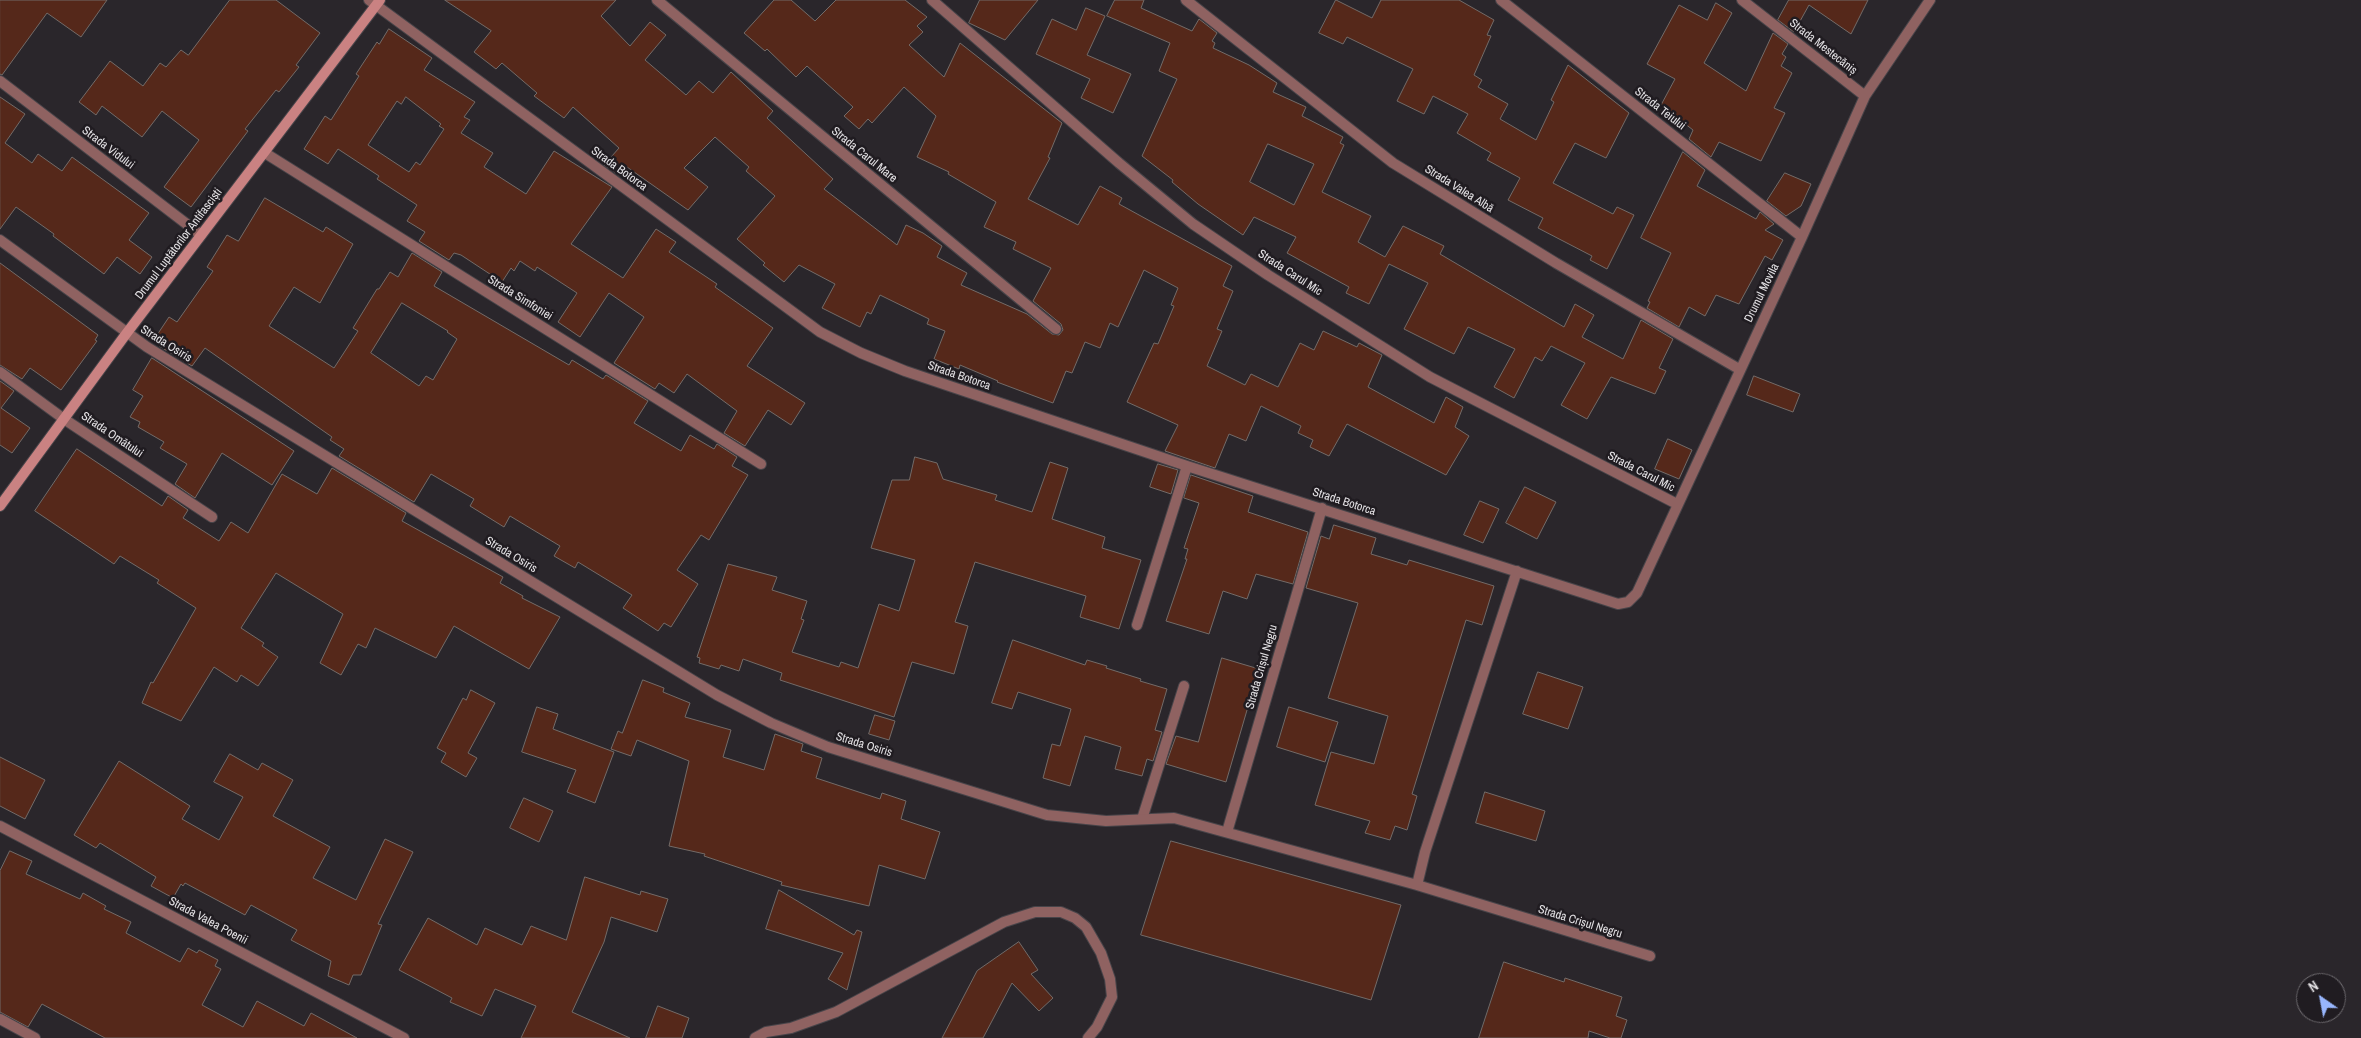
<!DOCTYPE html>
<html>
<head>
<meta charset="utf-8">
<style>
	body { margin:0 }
	#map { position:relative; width:2361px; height:1038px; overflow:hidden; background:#2a262b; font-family:"Archivo Narrow",sans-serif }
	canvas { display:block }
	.north { position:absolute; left:2296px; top:973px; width:50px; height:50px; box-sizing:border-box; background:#201c21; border:1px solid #6e6b6f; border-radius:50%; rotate:327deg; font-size:14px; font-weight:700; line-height:20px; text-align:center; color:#e4e2e5 }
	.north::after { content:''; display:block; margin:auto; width:18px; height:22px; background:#98b6fd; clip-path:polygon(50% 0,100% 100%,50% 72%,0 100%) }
</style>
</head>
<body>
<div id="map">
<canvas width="2361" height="1038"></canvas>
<div class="north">N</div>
</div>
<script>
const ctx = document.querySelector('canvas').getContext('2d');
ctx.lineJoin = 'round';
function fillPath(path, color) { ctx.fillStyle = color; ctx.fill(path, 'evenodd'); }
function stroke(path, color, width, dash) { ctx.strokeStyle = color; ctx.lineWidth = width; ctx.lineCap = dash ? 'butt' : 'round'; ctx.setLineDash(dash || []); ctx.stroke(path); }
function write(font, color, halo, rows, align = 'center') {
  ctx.font = font + ' "Archivo Narrow",sans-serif'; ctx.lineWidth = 5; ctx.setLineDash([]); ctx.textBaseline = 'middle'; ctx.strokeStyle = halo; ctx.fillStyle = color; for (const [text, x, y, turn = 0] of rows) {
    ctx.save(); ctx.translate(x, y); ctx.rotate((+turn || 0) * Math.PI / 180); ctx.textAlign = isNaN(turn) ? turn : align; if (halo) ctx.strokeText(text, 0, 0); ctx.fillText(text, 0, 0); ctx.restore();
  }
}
const building = new Path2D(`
	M0 0H107L81 37 47 13 2 75 0 74Z
	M230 0H276L320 33 296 65 299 67 279 92 276 90 245 129 248 131 191 207 164 187 199 140 162 111 142 137 102 106 96 115 79 102 110 61 143 86 160 63 166 67 181 50 188 55Z
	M445 0H616L601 16 630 46 650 22 666 35 645 60 686 95 699 81 713 93 731 72 773 111 767 118 833 179 824 189 897 245 906 225 923 233 942 246 937 257 967 273 961 285 1027 314 1052 334 1059 335 1063 330 1061 324 1033 301 1051 268 1013 249 1016 242 984 227 996 202 948 174 949 172 917 157 936 116 904 87 872 123 868 119 859 129 844 116 853 107 807 66 796 77 767 49 765 51 744 33 774 0H791L815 21 836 0H905L927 17 917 26 923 32 909 45 944 77 960 43 1062 123 1048 157 1050 158 1028 199 1078 225 1100 186 1122 198 1119 204 1232 266 1223 286 1233 291 1217 329 1222 331 1207 366 1245 385 1251 374 1278 387 1300 343 1314 350 1323 331 1357 347 1359 343 1382 355 1368 387 1434 423 1446 397 1463 407 1455 427 1469 436 1446 475 1347 424 1329 456 1310 447 1313 440 1298 433 1301 426 1261 406 1246 441 1229 434 1215 468 1165 451 1178 425 1127 402 1154 343 1158 344 1174 306 1171 305 1178 288 1144 270 1118 327 1110 323 1100 348 1085 342 1072 373 1066 371 1053 403 997 382 998 381 960 365 959 369 934 359 945 331 927 324 929 319 880 295 871 314 867 312 860 327 822 308 835 284 799 265 784 282 763 265 765 263 737 239 775 196 746 171 749 167 715 137 684 168 708 187 688 210 627 167 620 176 604 165 619 148 573 107 564 118 534 96 537 93 502 63 496 69 474 52 491 31Z
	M980 0H1038L1005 40 969 23Z
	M1115 0H1144L1141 8 1192 31 1199 19 1217 33 1212 41 1215 43 1213 48 1249 65 1277 83 1273 92 1306 107 1302 116 1343 137 1340 143 1344 145 1322 192 1371 216 1358 242 1385 257 1403 226 1444 246 1440 254 1564 327 1575 304 1594 315 1582 337 1623 359 1641 320 1673 339 1659 368 1666 371 1655 394 1611 377 1587 419 1561 405 1585 363 1551 346 1542 361 1535 357 1514 398 1494 387 1515 349 1468 327 1454 354 1404 329 1428 283 1389 264 1369 304 1346 293 1349 287 1287 253 1296 237 1254 217 1243 235 1198 204 1172 182 1173 180 1142 156 1177 79 1159 71 1170 43 1107 16ZM1268 144 1314 164 1294 205 1250 182Z
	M1336 0 1372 18 1381 0H1459L1494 20 1487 35 1491 36 1474 75 1482 80 1478 87 1508 104 1500 119 1536 140 1554 102 1551 100 1568 65 1629 113 1606 158 1575 143 1553 183 1613 214 1617 207 1634 215 1607 269 1590 260 1592 256 1538 228 1543 218 1508 200 1520 178 1487 160 1491 153 1457 133 1468 114 1433 96 1424 114 1397 101 1413 69 1347 37 1343 44 1319 33Z
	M1789 0H1868L1851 34 1809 5 1794 32 1778 20Z
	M1716 3 1732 13 1704 63 1746 91 1773 33 1788 44 1782 54 1786 57 1781 66 1792 73 1774 108 1785 113 1761 161 1719 142 1711 157 1689 139 1693 130 1661 105 1675 79 1647 64 1679 5 1707 20Z
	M1086 8 1105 16 1087 55 1131 74 1113 113 1081 98 1090 79 1036 54 1052 19 1076 30Z
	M389 29 432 58 424 70 475 102 464 117 470 120 461 133 493 153 484 167 526 194 554 151 612 187 571 244 623 278 656 229 676 242 669 252 717 284 715 287 773 328 747 366 805 403 791 425 768 410 745 446 724 433 737 411 687 374 674 393 659 383 655 389 614 363 644 317 609 293 580 337 558 322 577 293 537 267 535 271 520 261 514 271 511 268 502 282 461 255 454 253 449 260 419 241 425 232 407 221 417 205 377 179 379 176 338 149 328 164 304 149 325 116 331 120 359 76 356 74 377 42 379 44ZM406 97 441 124 439 126 444 129 420 165 416 162 409 172 368 145 397 101 401 104Z
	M0 97 25 114 5 143 32 163 38 154 62 171 72 157 149 213 129 240 152 257 140 274 117 257 104 274 53 236 54 234 16 207 0 229Z
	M1683 152 1705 170 1697 186 1756 219 1760 212 1774 224 1765 230 1783 240 1772 260 1765 256 1739 304 1716 295 1705 316 1689 307 1679 327 1647 308 1650 302 1648 301 1671 253 1641 238Z
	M1785 173 1811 184 1801 206 1786 216 1767 201Z
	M265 198 323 232 326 227 353 244 320 303 294 287 269 326 334 368 358 331 353 328 377 289H379L390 272 398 277 412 253 442 272 434 286 569 365 572 360 603 379 606 375 648 401 634 423 681 451 690 435 714 449 717 444 737 457 732 466 748 475 709 540 701 535 677 570 698 584 671 627 664 623 658 631 623 608 632 595 578 562 575 568 554 556 560 546 510 516 504 527 470 506 474 499 431 474 414 502 339 456 344 449 330 440 332 437 205 348 192 366 159 346 164 339 157 335 169 317 177 322 213 271 207 267 227 235 238 241ZM402 303 448 331 447 332 457 339 433 380 426 376 419 386 371 353Z
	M0 263 98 335 95 340 97 341 61 390 30 368 22 379 0 365Z
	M152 358 294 451 272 485 222 453 195 498 175 484 187 464 160 448 164 442 138 427 140 422 130 417 143 396 133 390Z
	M1754 376 1800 394 1793 412 1747 395Z
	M0 381 14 391 1 408 30 428 12 453 0 445Z
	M1668 439 1692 450 1679 479 1655 469Z
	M77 449 162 506 168 496 188 510 183 518 219 541 231 522 248 533 282 474 317 494 332 468 406 513 402 521 503 577 500 583 523 596 522 598 560 617 529 669 454 626 436 658 375 628 366 648 358 644 341 675 320 663 343 614 276 573 241 628 264 643 262 646 278 657 258 686 241 675 237 682 214 667 181 721 142 703 151 682 153 683 196 608 157 583 159 580 120 556 114 564 35 511Z
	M915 457 937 463 943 479 997 495 995 500 1032 512 1050 462 1068 468 1052 519 1105 537 1102 548 1141 560 1119 629 1080 617 1086 596 975 562 955 622 968 626 954 674 912 662 894 717 780 680 782 673 743 659 739 671 721 665 719 669 699 663 700 658 697 657 728 564 777 577 772 590 807 601 801 619 804 620 792 652 839 667 841 662 858 668 879 604 899 611 915 560 871 548 892 480H909Z
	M1158 464 1178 470 1171 494 1150 487Z
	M1191 475 1253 496 1248 512 1308 532 1293 584 1256 574 1247 599 1223 591 1209 634 1166 621 1187 559H1185L1188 549 1184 548 1199 503 1184 498Z
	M1525 487 1556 502 1537 539 1506 523Z
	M1480 501 1499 509 1483 543 1464 535Z
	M1334 525 1376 538 1371 554 1407 565 1409 560 1494 586 1482 625 1466 620 1412 794 1417 796 1407 830 1395 826 1390 840 1365 833 1370 821 1315 805 1331 752 1374 764 1388 716 1328 698 1358 603 1306 588 1321 536 1329 539Z
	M1013 640 1085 665 1087 660 1107 666 1106 668 1141 679 1140 681 1167 689 1155 730 1162 732 1153 761 1147 759 1142 776 1115 769 1121 747 1085 736 1070 786 1043 778 1052 744 1060 746 1071 709 1018 692 1012 709 992 703Z
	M1222 658 1259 669 1226 782 1166 764 1176 736 1198 742Z
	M1538 672 1583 687 1568 729 1523 714Z
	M643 680 664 688 663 692 690 703 685 717 731 730 723 757 764 770 775 734 803 744 801 751 822 758 816 778 880 799 882 793 906 801 901 819 940 832 925 879 879 865 869 906 781 885 782 882 704 856 705 854 669 846 689 761 637 740 631 756 611 749 618 731 622 733Z
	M471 690 495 703 468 753 477 758 466 777 441 762 446 753 437 748 463 698 466 700Z
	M537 707 558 714 553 729 614 752 595 803 567 792 576 770 522 752Z
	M1289 707 1338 722 1325 762 1277 747Z
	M875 715 895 721 889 740 869 734Z
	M230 754 258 770 262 763 293 780 273 816 330 847 313 878 356 900 385 839 413 852 378 924 382 925 361 975H353L349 985 328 976 331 961 291 940 297 930 251 905 245 915 185 883 183 886 181 884 173 898 151 886 156 877 100 843 96 848 74 835 119 761 190 806 182 819 219 840 243 797 214 782Z
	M0 757 45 780 25 819 0 806Z
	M1485 792 1545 811 1536 841 1476 823Z
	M524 798 553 811 539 842 510 828Z
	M1171 841 1401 905 1371 1000 1141 935Z
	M10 851 32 861 26 874 80 899 83 893 106 906 104 909 131 922 126 933 180 962 188 948 197 953 199 950 218 960 215 966 221 969 202 1005 243 1027 257 1001 304 1026 311 1013 357 1038H105L42 1004 28 1027 0 1012V871Z
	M585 877 640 895 641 891 668 899 657 932 611 917 604 942 572 1012 630 1038H521L536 1006 495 989 482 1016 450 1002 452 998 399 970 428 918 477 945 485 928 522 945 531 926 566 940Z
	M779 890 854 935 857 930 862 932 847 990 828 979 843 953 766 929Z
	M1019 942 1038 970 1031 974 1053 998 1039 1011 1012 983 983 1038H942L977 971Z
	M1504 962 1564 982 1565 978 1622 997 1616 1016 1627 1020 1621 1038H1610L1589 1031 1588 1038H1479Z
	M658 1006 689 1018 682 1038H646Z`);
fillPath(building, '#55281a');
stroke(building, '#736b68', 1);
const lane = new Path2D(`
	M1142 819 1184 686`);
const street = new Path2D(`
	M369 0 820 332 861 353 905 371 1187 466 1618 604 1628 602 1637 593 1802 237 1865 96 1930 0
	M657 0 1056 329
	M932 0 1119 163 1193 224 1268 275 1430 377 1677 504
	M1186 0 1393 163 1556 263 1739 369
	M1501 0 1802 237
	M1742 0 1865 96
	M0 81 201 235
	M265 153 761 464
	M0 240 147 347 717 695 771 723 828 747 1047 815 1106 821 1174 818 1417 885 1650 956
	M0 372 64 419 212 517
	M1137 625 1187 466
	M0 826 404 1038
	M1227 832 1322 508
	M1417 885 1425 852 1517 571
	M0 1019 35 1038
	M755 1038 766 1032 791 1028 836 1012 1004 922 1035 912H1061L1075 918 1086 927 1101 953 1110 979 1112 997 1097 1027 1088 1038`);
const secondary = new Path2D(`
	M0 506 126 334 380 0`);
stroke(lane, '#484449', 12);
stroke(street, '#484449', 12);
stroke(secondary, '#484449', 12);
stroke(lane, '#8f6261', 10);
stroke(street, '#8f6261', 10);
stroke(secondary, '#ca8282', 10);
write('12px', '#e4e2e5', '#201c21', [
	["Strada Mestecăniș",1823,47,38],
	["Strada Teiului",1660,109,38],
	["Strada Vidului",108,148,37],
	["Strada Carul Mare",864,155,39],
	["Strada Botorca",619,169,36],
	["Strada Valea Albă",1459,189,32],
	["Drumul Luptătorilor Antifasciști",179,244,-53],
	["Strada Carul Mic",1290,273,33],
	["Drumul Movila",1762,293,-64],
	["Strada Simfoniei",520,298,32],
	["Strada Osiris",166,344,32],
	["Strada Botorca",959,376,19],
	["Strada Omătului",112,435,34],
	["Strada Carul Mic",1641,472,27],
	["Strada Botorca",1344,502,18],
	["Strada Osiris",511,555,31],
	["Strada Crișul Negru",1262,667,-74],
	["Strada Osiris",864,745,17],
	["Strada Valea Poenii",208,921,28],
	["Strada Crișul Negru",1580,922,17]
]);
</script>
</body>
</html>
